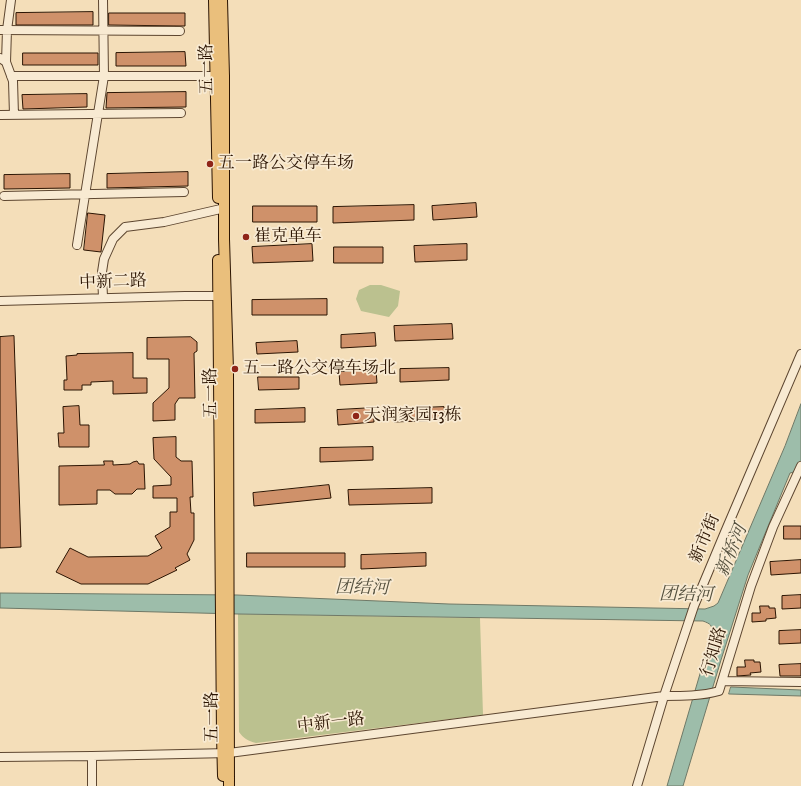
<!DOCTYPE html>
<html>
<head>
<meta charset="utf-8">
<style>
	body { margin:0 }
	canvas { display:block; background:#f4deb9 }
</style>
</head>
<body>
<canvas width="801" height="786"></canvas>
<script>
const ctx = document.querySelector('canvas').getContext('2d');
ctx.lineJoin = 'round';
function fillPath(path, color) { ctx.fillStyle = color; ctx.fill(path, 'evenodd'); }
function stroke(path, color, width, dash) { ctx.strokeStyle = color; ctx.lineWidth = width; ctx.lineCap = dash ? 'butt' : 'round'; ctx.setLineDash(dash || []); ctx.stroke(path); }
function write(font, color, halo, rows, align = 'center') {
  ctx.font = font + ' "IM FELL DW Pica","Noto Serif SC",serif'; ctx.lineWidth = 3.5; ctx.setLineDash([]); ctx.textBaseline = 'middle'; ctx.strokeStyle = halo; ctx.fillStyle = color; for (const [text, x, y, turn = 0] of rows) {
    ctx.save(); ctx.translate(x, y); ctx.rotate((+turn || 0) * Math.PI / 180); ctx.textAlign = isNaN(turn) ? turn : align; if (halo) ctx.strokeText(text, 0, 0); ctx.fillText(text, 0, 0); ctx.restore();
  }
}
fillPath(new Path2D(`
	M370 285H381L400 291 398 306 389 317 361 311 356 299 359 290Z
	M238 614 480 618 483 715 256 743C248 741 243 738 239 732Z`), '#bbc18f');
const water = new Path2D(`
	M801 404V471L794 472 790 473 748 575 721 660 683 786H667L712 633C712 625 711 624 703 621L238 614 0 608V593L237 595 449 604 705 609 714 606 718 603 785 446Z
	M731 687 801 690V696L729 694Z`);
fillPath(water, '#9dbdaa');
stroke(water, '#6f7967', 1);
const building = new Path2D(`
	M93 12V25H16V13Z
	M109 13H185V26H180L109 25Z
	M185 52 186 66H116V53Z
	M23 53H98V65H23Z
	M186 92V107L106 108 107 93Z
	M87 94V107L23 109 22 95Z
	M188 172V186L107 188V174Z
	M70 174V188L4 189V175Z
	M476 203 477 217 433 220 432 206Z
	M414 205V220L333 223V207Z
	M253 206H317V222H253Z
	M88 213 105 215 101 252 84 250Z
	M312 244 313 261 253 263 252 247Z
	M467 244V260L415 262 414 246Z
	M334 247H383V263H334Z
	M327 299V315H252V300Z
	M452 324 453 339 395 341 394 326Z
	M375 333 376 346 341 348V335Z
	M14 336 21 547 0 548V337Z
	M191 337 197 342V351L194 353 195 398H179L175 404V420L153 421V403L169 388V359H147V338Z
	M297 341 298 352 257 354 256 343Z
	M133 353V378H147V393L113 394V381L91 382V385H82V390H64V380H67L66 356 77 355V354Z
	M449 368V380L400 382V369Z
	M376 370 377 383 340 385 339 372Z
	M258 377H299V389L259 390Z
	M79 406 80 425H89V447H59L58 433H64L63 407Z
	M444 407 445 420 394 422 393 409Z
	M305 408V422L255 423V410Z
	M373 408 374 422 338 425 337 410Z
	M176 437V457L181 461H192L193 497H190L191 513H194V540L187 554 190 560 175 568 177 570 148 584H81L56 572 70 548 88 557 148 556 162 548 155 536 170 527V512H177V498H153V486L171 485V477L154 459 153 438Z
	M373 447V460L320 462V448Z
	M104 461H113V465L130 464 133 462 137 461 139 464H144L145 489H137L132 494H115L110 490H97V504L59 505V466L104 465Z
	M329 485 331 498 254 506 253 493Z
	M432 488V503L349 505 348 490Z
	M784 526H801V539H784Z
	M247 553H345V567H247Z
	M426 553V566L361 569V555Z
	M801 560V573L771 575 770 562Z
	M801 595V608L782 609V596Z
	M760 606H769V608H775L776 618 766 619V621L752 622V613H760Z
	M801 630V643L779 644V631Z
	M745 660H754V662H760L761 672 750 673 751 675 737 676V667H745Z
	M801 664V676H780L779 665Z`);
fillPath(building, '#cf916a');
stroke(building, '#2b1402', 1);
const minor = new Path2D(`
	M0 30 180 31
	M0 58 6 62 13 81 14 115
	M6 62 7 30 11 0
	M11 76H220
	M0 115 181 113
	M4 196 184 192
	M77 245 104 76 103 0
	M103 298 102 272 104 259 113 239 125 227 164 222 225 208
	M0 301 185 296H223
	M722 681 801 682
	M0 757 92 756 229 753 664 696C682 696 702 696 719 691L751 586 773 527 801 466
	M92 786V756
	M637 786 664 696 694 606 725 532 801 354`);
const major = new Path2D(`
	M214 0 218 198
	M222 0 224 76V239L228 370 229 786
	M218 260 222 735 223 776`);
stroke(minor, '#5d4630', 10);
stroke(major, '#2b1402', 12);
stroke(minor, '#f8ead2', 8);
stroke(major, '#eabf7c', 10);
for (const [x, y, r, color] of [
	[210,164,4,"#8f2418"],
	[246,237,4,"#8f2418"],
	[235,369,4,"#8f2418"],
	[356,416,4,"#8f2418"]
]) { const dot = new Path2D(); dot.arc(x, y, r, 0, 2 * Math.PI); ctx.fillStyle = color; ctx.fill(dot); stroke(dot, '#f8ead2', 1.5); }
write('17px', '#2b1402', '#f8ead2', [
	["五一路",208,69,-91],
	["中新二路",113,283,-2],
	["五一路",212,393,-91],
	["新市街",706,539,-67],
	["行知路",715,652,-73],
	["五一路",213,717,-90],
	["中新一路",331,724,-7]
]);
write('17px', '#2b1402', '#f8ead2', [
	["五一路公交停车场",218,164],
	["崔克单车",254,237],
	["五一路公交停车场北",243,369],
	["天润家园13栋",364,416]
], 'left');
write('italic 18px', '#534f3d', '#f8ead2', [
	["新桥河",733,551,-68],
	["团结河",362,589,1],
	["团结河",686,596,1]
]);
</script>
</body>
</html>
